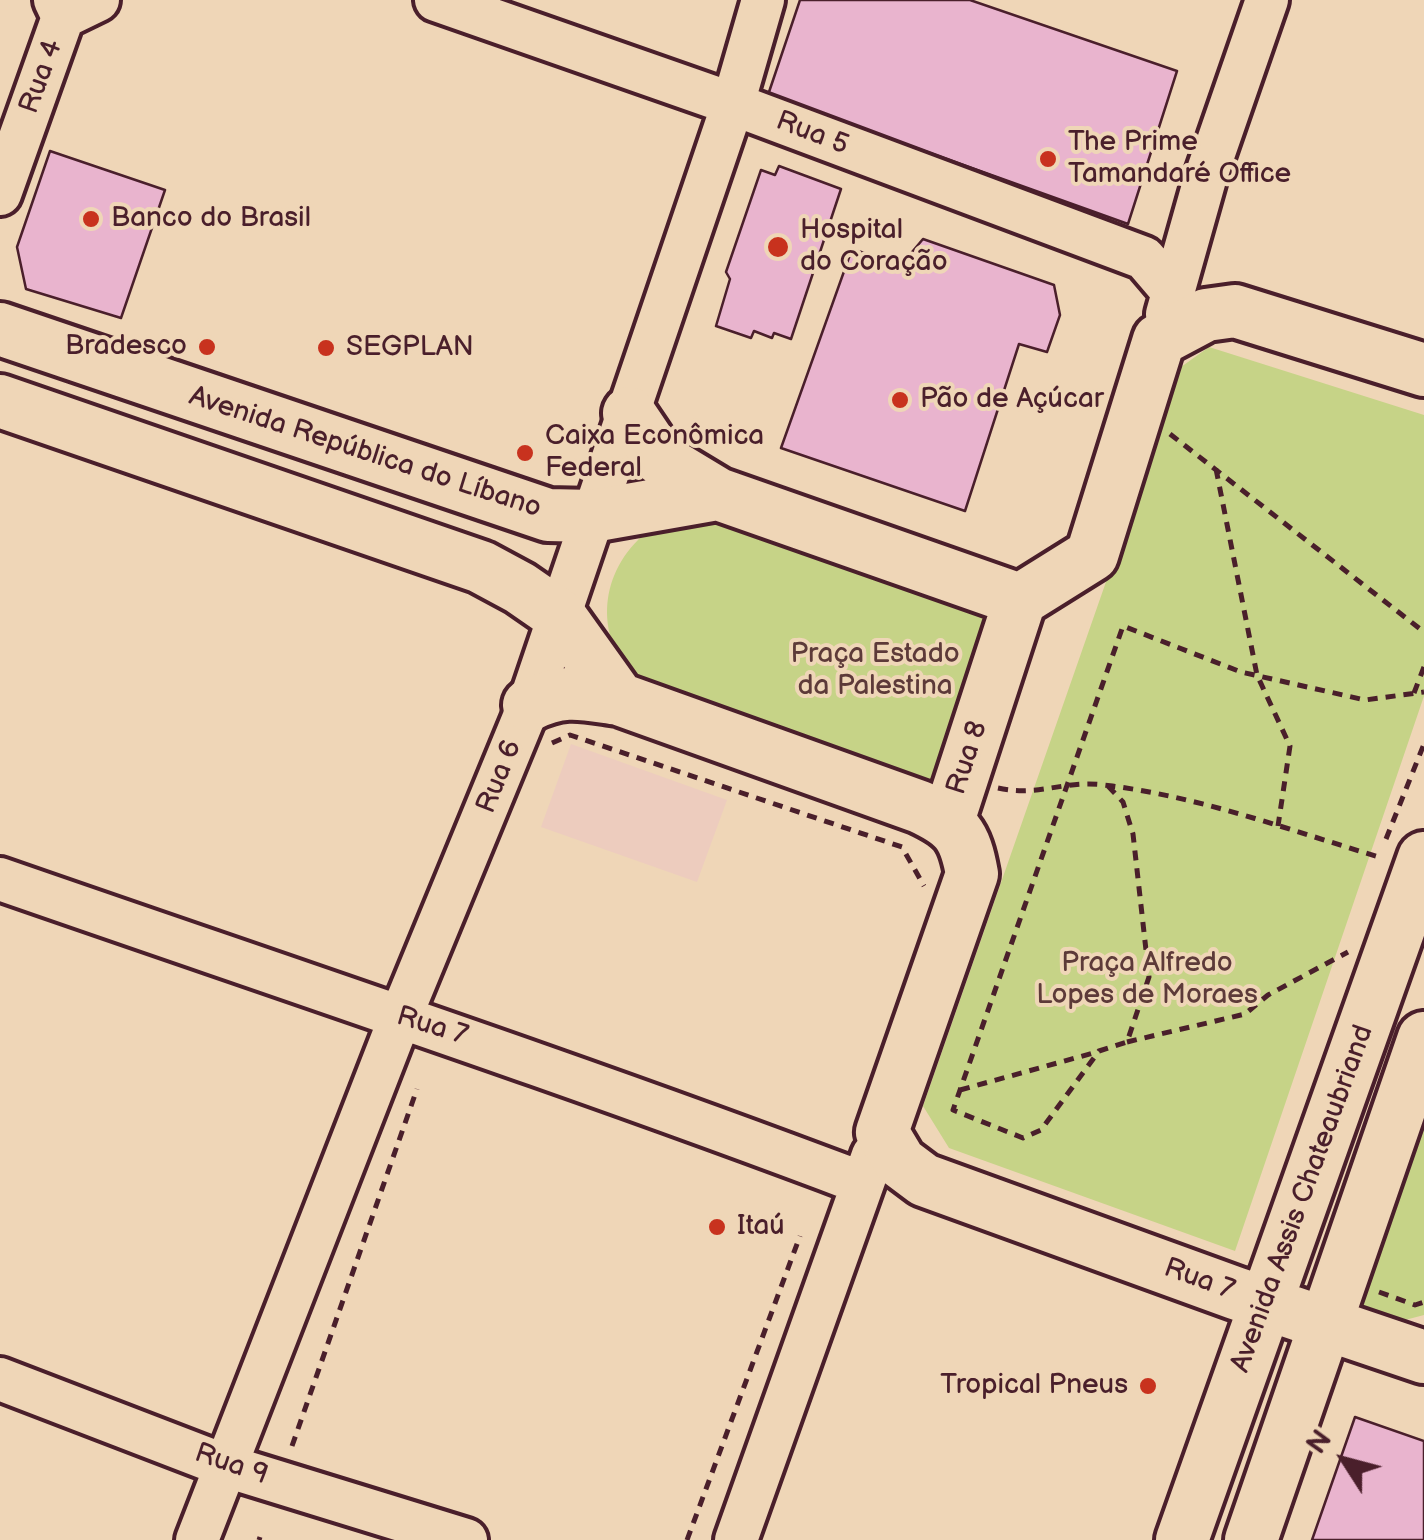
<!DOCTYPE html>
<html>
<head>
<meta charset="utf-8">
<style>
	body { margin:0 }
	#map { position:relative; width:1424px; height:1540px; overflow:hidden; background:#efd6b7; font-family:"Balsamiq Sans",sans-serif }
	canvas { display:block }
	.north { position:absolute; left:1294px; top:1410px; width:100px; height:100px; -webkit-text-stroke:8px #efd6b7; paint-order:stroke; rotate:306deg; font-size:28px; font-weight:700; line-height:40px; text-align:center; color:#4a1f2b }
	.north::after { content:''; display:block; margin:auto; width:35px; height:45px; background:#4a1f2b; clip-path:polygon(50% 0,100% 100%,50% 72%,0 100%) }
</style>
</head>
<body>
<div id="map">
<canvas width="1424" height="1540"></canvas>
<div class="north">N</div>
</div>
<script>
const ctx = document.querySelector('canvas').getContext('2d');
ctx.lineJoin = 'round';
function fillPath(path, color) { ctx.fillStyle = color; ctx.fill(path, 'evenodd'); }
function stroke(path, color, width, dash) { ctx.strokeStyle = color; ctx.lineWidth = width; ctx.lineCap = dash ? 'butt' : 'round'; ctx.setLineDash(dash || []); ctx.stroke(path); }
function write(font, color, halo, rows, align = 'center') {
  ctx.font = font + ' "Balsamiq Sans",sans-serif'; ctx.lineWidth = 8; ctx.setLineDash([]); ctx.textBaseline = 'middle'; ctx.strokeStyle = halo; ctx.fillStyle = color; for (const [text, x, y, turn = 0] of rows) {
    ctx.save(); ctx.translate(x, y); ctx.rotate((+turn || 0) * Math.PI / 180); ctx.textAlign = isNaN(turn) ? turn : align; if (halo) ctx.strokeText(text, 0, 0); ctx.fillText(text, 0, 0); ctx.restore();
  }
}
fillPath(new Path2D(`
	M571 744 727 800 697 882 541 827Z`), '#edccbe');
fillPath(new Path2D(`
	M1209 347 1424 415V696L1235 1251 949 1148 923 1106 1181 367Z
	M691 510 990 606 939 798 640 686C597 644 596 582 638 540 644 533 652 522 660 518 669 514 682 513 691 510Z
	M1424 1089V1315L1405 1320 1365 1311 1354 1291Z`), '#c6d387');
const building = new Path2D(`
	M800 0H970L1177 71 1128 224 768 95Z
	M50 151 165 190 121 318 26 289 17 247Z
	M779 166 841 189 791 339 774 333 772 338 754 331 751 338 716 326 730 279 726 272 761 170 775 175Z
	M923 239 1054 285 1060 315 1047 352 1019 344 965 511 781 448 852 249 901 265Z
	M1355 1417 1424 1441V1540H1312Z`);
fillPath(building, '#e9b4ce');
stroke(building, '#4a1f2b', 2.5);
const minor = new Path2D(`
	M55 0 63 17 98 0
	M436 0 733 104 1144 258 1173 292
	M0 194 63 17
	M1167 314 1205 179 1267 0
	M0 879C288 979 577 1075 862 1183
	M0 1379 226 1466 466 1540
	M197 1540 400 1018 529 705 733 104 763 0
	M736 1540 873 1155`);
const major = new Path2D(`
	M0 329 548 515 593 516 718 494 1020 600
	M0 401 481 567 520 588 559 615 619 699 920 807C956 824 965 834 972 874L882 1132 900 1162 924 1180 1235 1293 1424 1357
	M629 413 660 459 718 494
	M529 705C564 688 582 694 619 699
	M948 821 1020 600 1092 555 1159 340 1206 315 1235 311 1424 370
	M1182 1540 1424 858
	M1251 1540 1424 1038`);
stroke(minor, '#4a1f2b', 50);
stroke(major, '#4a1f2b', 60);
stroke(new Path2D(`
	M1170 434 1424 632
	M1216 469 1257 675 1290 746 1278 826
	M1414 693 1424 667
	M552 743 570 735 902 847 924 886
	M1108 786 1123 802 1133 834 1149 977 1127 1042 1099 1051 1041 1130 1023 1138 953 1110 1123 626 1241 672 1365 700 1424 692
	M998 788C1039 797 1063 780 1104 785 1198 796 1289 830 1379 857
	M1386 839 1424 744
	M1127 1042 1245 1014 1268 995 1348 952
	M960 1090 1097 1052
	M1379 1292 1415 1305 1424 1302
	M292 1446 417 1089
	M259 1540 260 1537
	M687 1540 800 1236`), '#4a1f2b', 5, [10, 8]);
stroke(minor, '#efd6b7', 42);
stroke(major, '#efd6b7', 52);
for (const [x, y, r, color] of [
	[1048,159,10,"#c8321e"],
	[91,219,10,"#c8321e"],
	[778,247,12,"#c8321e"],
	[207,347,10,"#c8321e"],
	[326,348,10,"#c8321e"],
	[900,400,10,"#c8321e"],
	[525,453,10,"#c8321e"],
	[717,1227,10,"#c8321e"],
	[1148,1386,10,"#c8321e"]
]) { const dot = new Path2D(); dot.arc(x, y, r, 0, 2 * Math.PI); ctx.fillStyle = color; ctx.fill(dot); stroke(dot, '#efd6b7', 4); }
write('28px', '#4a1f2b', '#efd6b7', [
	["Rua 4",42,77,-70],
	["Rua 5",812,134,21],
	["Avenida República do Líbano",365,453,18],
	["Rua 8",968,758,-72],
	["Rua 6",500,777,-68],
	["Rua 7",432,1027,17],
	["Avenida Assis Chateaubriand",1303,1199,-70],
	["Rua 7",1199,1280,20],
	["Rua 9",231,1465,19]
]);
write('28px', '#4a1f2b', '#efd6b7', [
	["The Prime",1068,143],
	["Tamandaré Office",1068,175],
	["Banco do Brasil",111,219],
	["Hospital",800,231],
	["do Coração",800,263],
	["Bradesco",187,347,"right"],
	["SEGPLAN",346,348],
	["Pão de Açúcar",920,400],
	["Caixa Econômica",545,437],
	["Federal",545,469],
	["Itaú",737,1227],
	["Tropical Pneus",1128,1386,"right"]
], 'left');
write('28px', '#5d3a39', '#efd6b7', [
	["Praça Estado",875,655],
	["da Palestina",875,687],
	["Praça Alfredo",1147,964],
	["Lopes de Moraes",1147,996]
]);
</script>
</body>
</html>
